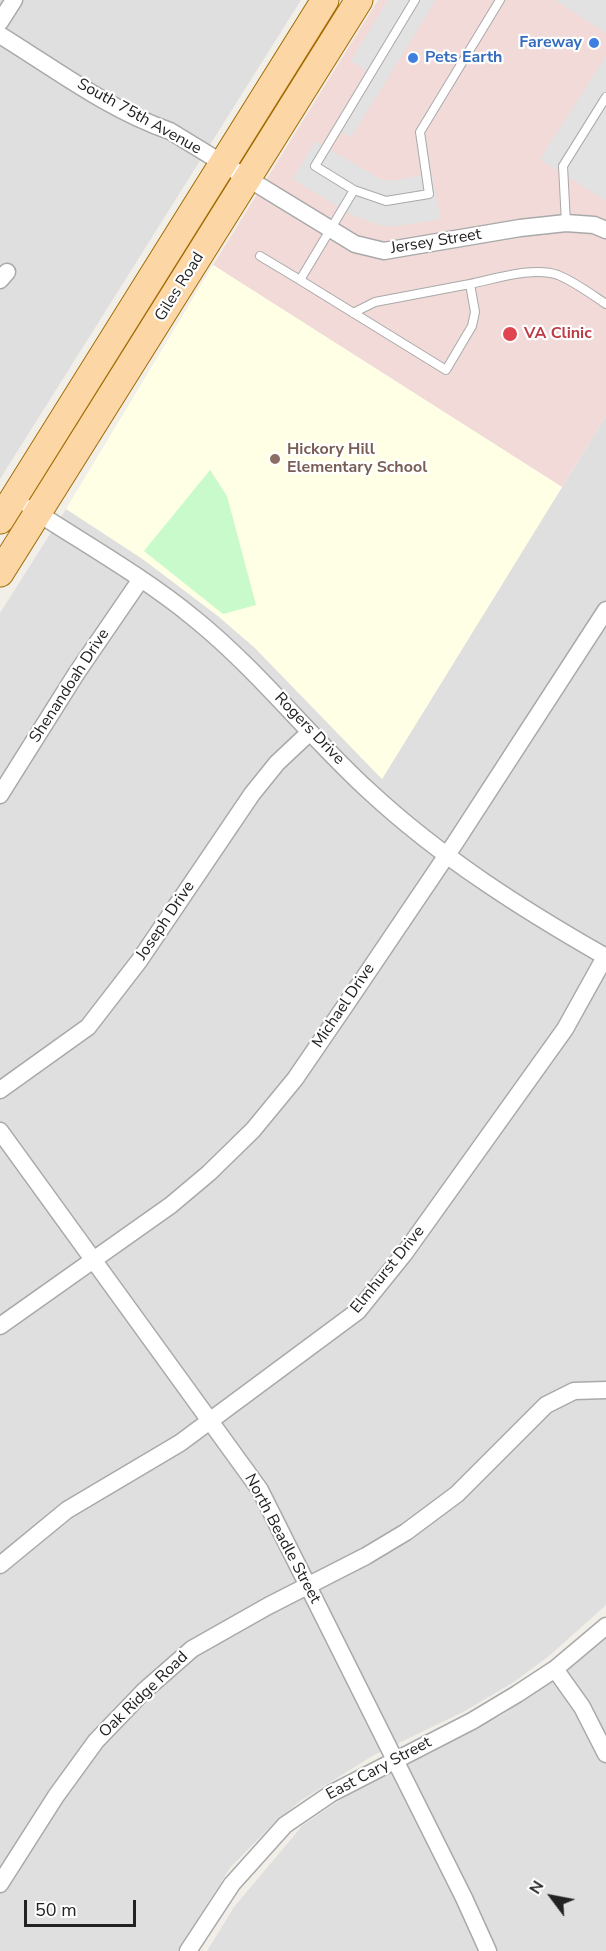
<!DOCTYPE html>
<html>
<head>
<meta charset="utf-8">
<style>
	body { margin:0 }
	#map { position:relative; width:606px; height:1951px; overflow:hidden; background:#f2efe9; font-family:"Nunito Sans",sans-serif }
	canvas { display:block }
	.north { position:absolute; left:522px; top:1867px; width:60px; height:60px; -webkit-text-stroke:4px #fff; paint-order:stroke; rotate:302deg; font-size:16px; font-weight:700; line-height:24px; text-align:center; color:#222 }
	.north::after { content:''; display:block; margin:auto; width:21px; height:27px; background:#222; clip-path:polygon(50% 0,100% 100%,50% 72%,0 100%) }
	.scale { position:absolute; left:24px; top:1900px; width:112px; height:27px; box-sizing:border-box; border:3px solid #222; border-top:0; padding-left:8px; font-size:18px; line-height:21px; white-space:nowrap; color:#222; -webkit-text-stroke:4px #fff; paint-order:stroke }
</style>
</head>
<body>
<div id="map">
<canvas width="606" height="1951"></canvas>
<div class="north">N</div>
<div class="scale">50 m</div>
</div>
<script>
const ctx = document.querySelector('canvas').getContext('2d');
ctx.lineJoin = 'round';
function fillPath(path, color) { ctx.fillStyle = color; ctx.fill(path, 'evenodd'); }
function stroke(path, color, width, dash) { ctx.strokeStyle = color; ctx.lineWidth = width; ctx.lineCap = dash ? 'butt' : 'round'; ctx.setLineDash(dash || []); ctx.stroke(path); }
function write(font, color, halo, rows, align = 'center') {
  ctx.font = font + ' "Nunito Sans",sans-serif'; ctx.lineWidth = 4.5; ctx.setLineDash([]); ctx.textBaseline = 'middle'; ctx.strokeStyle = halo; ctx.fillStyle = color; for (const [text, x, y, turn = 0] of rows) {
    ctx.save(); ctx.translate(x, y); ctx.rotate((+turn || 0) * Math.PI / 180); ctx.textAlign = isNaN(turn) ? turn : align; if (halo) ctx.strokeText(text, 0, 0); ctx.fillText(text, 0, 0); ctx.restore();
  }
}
fillPath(new Path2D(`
	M0 0H301L0 479Z
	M606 416V1605L549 1656 514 1682 465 1711 374 1755 300 1801 269 1828 230 1868 178 1951H0V613L66 509 119 541 218 616 255 648 382 779Z
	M606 1634V1951H207L234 1907 303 1825 352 1792 504 1714Z`), '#e0dfdf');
fillPath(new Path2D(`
	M378 0H606V416L562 487 213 265Z`), '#f2dad9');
fillPath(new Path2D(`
	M213 265 562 487 382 779 255 648 218 616 144 560 66 509Z`), '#ffffe5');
fillPath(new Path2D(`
	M210 470 227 496 256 605 223 614 144 551Z`), '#c8facc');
fillPath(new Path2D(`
	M388 0H436L351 137 337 129 371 74 351 61Z
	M555 0H606V33Z
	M606 56V201L540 159Z
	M315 141 380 179 393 181 432 173 440 219 398 226H383L353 216 293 179Z`), '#e2e2e2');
const lane = new Path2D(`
	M354 190 386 201 429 194 420 132 500 0
	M566 223 563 166 606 97
	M260 256 300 280 354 190 315 166 415 0
	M300 280 446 370 472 326 475 312 470 284 375 302 353 313
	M470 284C495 279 534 266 558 275 575 282 591 294 606 304`);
const street = new Path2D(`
	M0 22 14 0
	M0 35C55 69 109 110 170 131L355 244 384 251 520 228 566 223 594 225 606 230
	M0 280 7 272
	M30 508C85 544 144 577 195 619 259 671 309 736 369 791 440 857 522 909 606 957
	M0 795 76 674 141 579
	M0 1090 88 1027 139 961 252 794 277 763 310 732
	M0 1131 260 1490 464 1898 488 1951
	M0 1326 171 1205 209 1173 253 1130 295 1079 347 1003 455 843 606 610
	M0 1565 67 1510 180 1443 358 1311 404 1254 565 1029 605 957
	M555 1669 582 1707 606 1754
	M0 1884 56 1796 96 1741 144 1691 192 1649 268 1606 366 1556 406 1532 457 1494 546 1405 574 1391 606 1390
	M188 1951 232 1884 285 1825 332 1793 472 1721 517 1694 555 1669 606 1626`);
const primary = new Path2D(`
	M0 520 325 0
	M0 573 359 0`);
stroke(lane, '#a9a9a9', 10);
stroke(street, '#a9a9a9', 19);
stroke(primary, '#a06b00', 29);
stroke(lane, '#fff', 8);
stroke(street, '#fff', 16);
stroke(primary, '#fcd6a4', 27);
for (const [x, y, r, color] of [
	[594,43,6,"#3f7fe0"],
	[413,58,6,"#3f7fe0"],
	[510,334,8,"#e0444e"],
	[275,459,6,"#8d6e63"]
]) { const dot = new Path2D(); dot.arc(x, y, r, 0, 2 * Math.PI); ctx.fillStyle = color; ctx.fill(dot); stroke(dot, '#fff', 2); }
write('bold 16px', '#366cbe', '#fff', [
	["Fareway",582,43],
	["Pets Earth",425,58,"left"]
], 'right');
write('16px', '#222', '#fff', [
	["South 75th Avenue",139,117,29],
	["Jersey Street",436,242,-9],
	["Giles Road",180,287,-58],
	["Shenandoah Drive",70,686,-57],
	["Rogers Drive",309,729,46],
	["Joseph Drive",166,921,-56],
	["Michael Drive",344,1006,-56],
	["Elmhurst Drive",388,1270,-51],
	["North Beadle Street",282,1539,62],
	["Oak Ridge Road",144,1695,-44],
	["East Cary Street",379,1769,-28]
]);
write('bold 16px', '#be3a42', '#fff', [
	["VA Clinic",524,334]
], 'left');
write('bold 16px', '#785e54', '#fff', [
	["Hickory Hill",287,450],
	["Elementary School",287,468]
], 'left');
</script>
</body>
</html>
